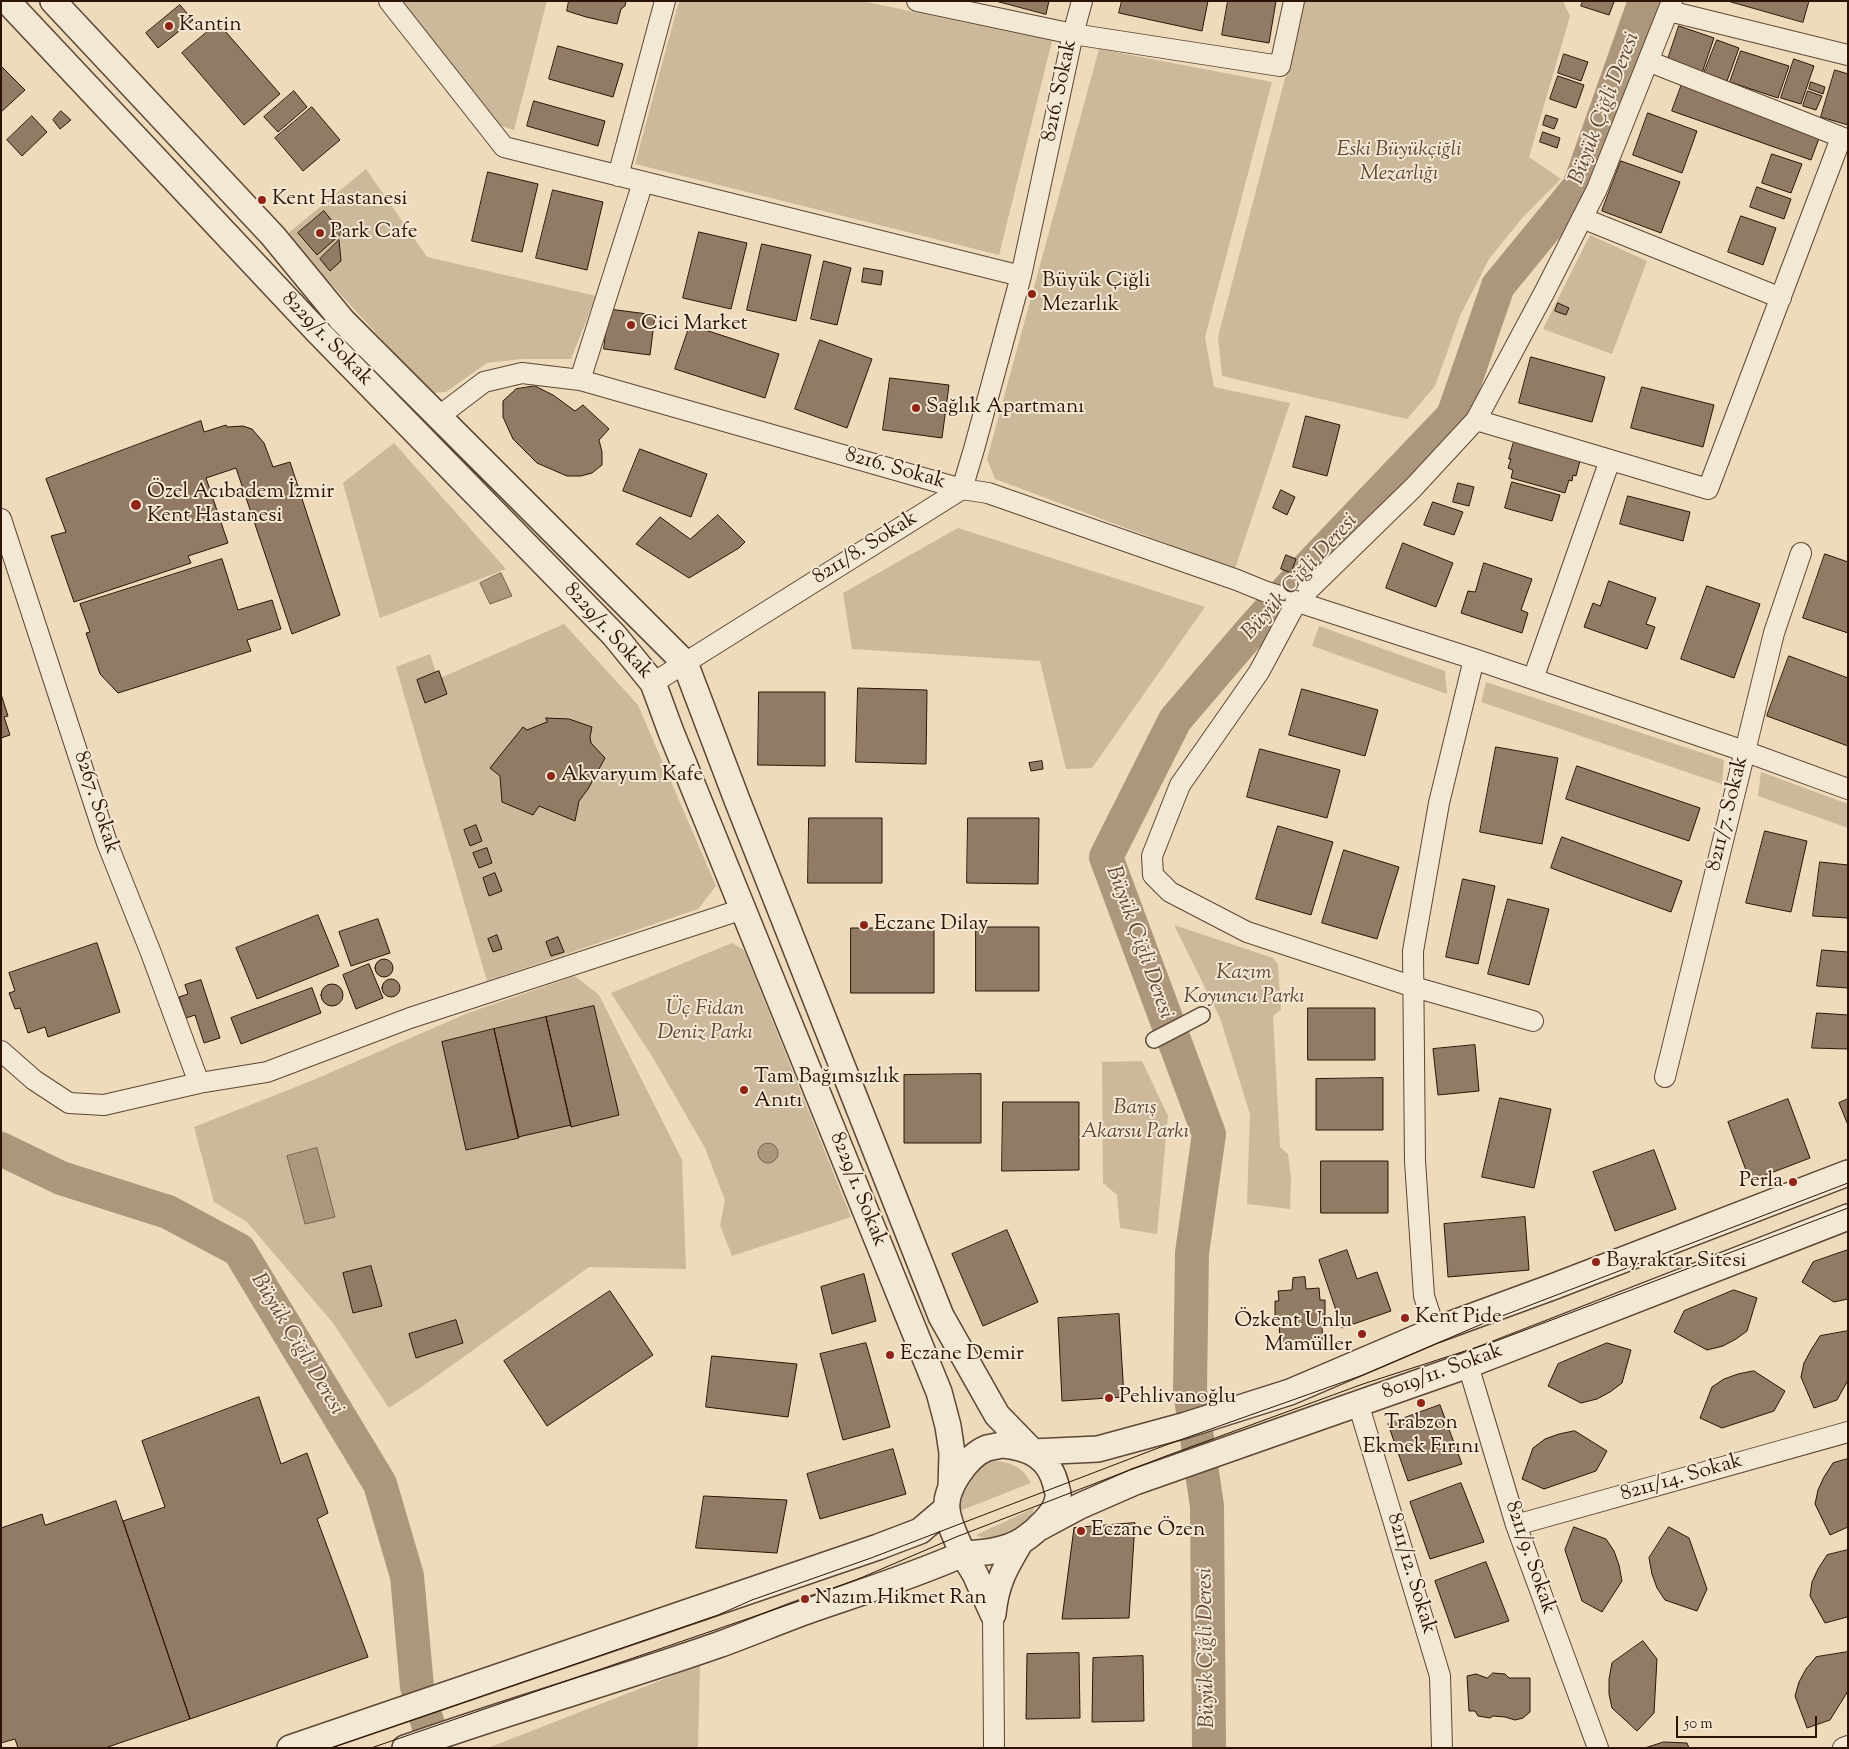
<!DOCTYPE html>
<html>
<head>
<meta charset="utf-8">
<style>
	body { margin:0 }
	#map { position:relative; width:1849px; height:1749px; overflow:hidden; background:#eddbbb; font-family:"Sorts Mill Goudy",serif }
	canvas { display:block }
	.frame { position:absolute; inset:0; border:2px solid #2d1406; pointer-events:none }
	.scale { position:absolute; left:1676px; top:1716px; width:141px; height:22px; box-sizing:border-box; border:2px solid #2d1406; border-top:0; padding-left:6px; font-size:15px; line-height:18px; white-space:nowrap; color:#2d1406; -webkit-text-stroke:4px #f3e8d3; paint-order:stroke }
</style>
</head>
<body>
<div id="map">
<canvas width="1849" height="1749"></canvas>
<div class="frame"></div>
<div class="scale">50 m</div>
</div>
<script>
const ctx = document.querySelector('canvas').getContext('2d');
ctx.lineJoin = 'round';
function fillPath(path, color) { ctx.fillStyle = color; ctx.fill(path, 'evenodd'); }
function stroke(path, color, width, dash) { ctx.strokeStyle = color; ctx.lineWidth = width; ctx.lineCap = dash ? 'butt' : 'round'; ctx.setLineDash(dash || []); ctx.stroke(path); }
function write(font, color, halo, rows, align = 'center') {
  ctx.font = font + ' "Sorts Mill Goudy",serif'; ctx.lineWidth = 4; ctx.setLineDash([]); ctx.textBaseline = 'middle'; ctx.strokeStyle = halo; ctx.fillStyle = color; for (const [text, x, y, turn = 0] of rows) {
    ctx.save(); ctx.translate(x, y); ctx.rotate((+turn || 0) * Math.PI / 180); ctx.textAlign = isNaN(turn) ? turn : align; if (halo) ctx.strokeText(text, 0, 0); ctx.fillText(text, 0, 0); ctx.restore();
  }
}
fillPath(new Path2D(`
	M399 1H547L514 130 498 125Z
	M679 1H862L1052 41 999 255 635 164Z
	M1305 1H1563L1570 16 1529 157 1561 179 1523 217 1489 259 1460 316 1435 386 1407 419 1222 376 1218 337Z
	M1099 49 1272 82 1205 337 1214 387 1290 403 1235 569 995 479 987 459Z
	M366 169 427 257 596 296 571 359H522L487 363 446 392 431 393 286 235Z
	M1590 235 1647 261 1612 354 1543 329Z
	M394 443 506 569 380 618 343 483Z
	M958 528 1205 607 1092 768 1066 769 1040 661 852 649 843 593Z
	M564 624 638 705 716 886 698 909 487 981 396 667 430 654 438 679Z
	M1319 626 1445 671 1447 694 1312 646Z
	M1486 682 1724 760 1722 784 1481 702Z
	M1761 772 1848 804V828L1758 796Z
	M1174 925 1273 958 1278 965 1281 1010 1273 1016 1280 1147 1288 1154 1291 1178 1290 1209 1247 1204 1250 1114 1220 1018Z
	M732 943 744 950 851 1217 732 1256 720 1225 725 1200 705 1148 655 1061 611 993Z
	M575 976 599 995 682 1160 686 1269 589 1267 423 1386 389 1408 333 1323 247 1222 214 1202 194 1127 311 1081 468 1013Z
	M1142 1061 1168 1116 1157 1234 1120 1228 1117 1195 1103 1183 1102 1062Z
	M990 1461C1008 1461 1023 1466 1031 1483L957 1512 956 1495 980 1463Z
	M1034 1508C1032 1517 1027 1528 1019 1532 1007 1538 987 1541 976 1535Z
	M700 1665 698 1748H488Z`), '#ccb99c');
const water = new Path2D(`
	M501 573 512 596 490 604 480 583Z
	M758 1153a10 10 0 1 1 20 0a10 10 0 1 1-20 0Z
	M317 1148 335 1217 305 1224 287 1156Z`);
fillPath(water, '#ac977d');
stroke(water, '#79634d', 1);
stroke(new Path2D(`
	M1 1149 61 1178 168 1212 239 1250 380 1484 407 1576 417 1687 435 1748
	M1209 1748 1207 1506 1190 1391 1192 1253 1209 1134 1106 857 1175 720 1251 631 1310 566 1453 416 1498 286 1579 187 1645 1`), '#ac977d', 34);
const building = new Path2D(`
	M569 1H626L625 6 621 9 617 24 586 17 567 11Z
	M996 1H1049L1046 14Z
	M1122 1H1208L1202 31 1119 13Z
	M1228 1H1276L1269 43 1222 35Z
	M1583 1H1611L1614 2 1609 15 1581 6Z
	M1728 1H1809L1803 22Z
	M180 5 193 20 158 48 146 33Z
	M218 23 280 94 244 125 182 53Z
	M1679 26 1714 38 1702 73 1667 62Z
	M1717 40 1739 48 1727 81 1704 73Z
	M558 46 623 64 613 97 549 79Z
	M1741 51 1789 66 1778 98 1730 82Z
	M1564 54 1588 62 1581 81 1558 73Z
	M1794 59 1814 66 1801 104 1781 98Z
	M1 66 25 90 1 112Z
	M1835 70 1848 74V125L1821 117Z
	M1558 76 1584 85 1576 108 1550 99Z
	M1811 82 1825 87 1823 94 1809 89Z
	M1682 84 1821 133 1811 160 1672 111Z
	M294 91 307 107 278 132 264 117Z
	M1808 91 1822 96 1816 110 1803 106Z
	M534 101 605 121 598 146 527 126Z
	M312 107 340 140 303 171 275 138Z
	M61 111 71 120 60 129 53 120Z
	M1648 113 1697 131 1682 173 1633 155Z
	M1546 115 1558 119 1554 129 1543 125Z
	M32 116 47 132 22 156 7 140Z
	M1543 132 1560 138 1557 148 1540 142Z
	M1772 154 1802 164 1791 193 1762 183Z
	M1621 161 1680 182 1661 233 1602 211Z
	M488 172 538 184 522 252 472 241Z
	M1757 187 1791 199 1784 219 1750 207Z
	M553 190 603 202 587 270 536 258Z
	M324 211 342 233 317 255 298 233Z
	M1741 216 1776 228 1763 265 1728 252Z
	M699 232 747 243 731 309 683 298Z
	M339 240 341 261 330 271 320 259Z
	M762 244 811 255 796 321 747 310Z
	M824 261 851 268 837 325 811 319Z
	M864 268 883 271 881 285 862 282Z
	M1558 303 1569 308 1566 315 1555 311Z
	M609 309 655 315 650 355 604 349Z
	M690 325 779 354 765 398 675 369Z
	M820 340 872 359 847 428 795 409Z
	M1531 357 1605 377 1592 422 1519 403Z
	M890 378 949 385 942 438 883 430Z
	M535 386 553 395 575 411 583 405 609 429 599 440 602 452V465L592 473 581 476H567L537 463 513 439 503 417V401L516 389Z
	M1642 387 1714 405 1703 447 1631 428Z
	M1306 416 1340 425 1327 476 1293 467Z
	M201 421 204 432 226 425 227 427 243 426 252 429 264 443 273 467 290 462 340 615 292 634 236 468 206 478 228 543 188 556 191 563 74 602 51 536 66 532 46 479Z
	M1515 438 1581 457 1576 476 1573 475 1572 481 1569 480 1565 493 1511 478 1513 470 1508 468 1511 459H1509Z
	M640 449 707 474 691 517 623 491Z
	M1512 482 1560 495 1552 521 1505 508Z
	M1458 483 1474 487 1469 506 1453 502Z
	M1281 490 1295 497 1287 515 1273 508Z
	M1628 496 1690 512 1683 541 1620 524Z
	M1433 502 1463 512 1454 535 1424 525Z
	M718 515 745 542 739 548 689 578 636 544 660 517 690 539Z
	M1403 543 1453 563 1436 607 1386 588Z
	M1825 554 1848 562V633L1803 618Z
	M1286 555 1296 559 1291 573 1281 569Z
	M222 559 238 610 272 600 281 629 247 640 251 651 118 693 100 674 86 633 90 632 80 604Z
	M1484 563 1532 579 1521 610 1528 613 1522 633 1461 613 1468 591 1475 592Z
	M1609 581 1656 598 1646 624 1655 627 1647 649 1584 627 1593 603 1600 606Z
	M1707 586 1760 604 1734 678 1681 659Z
	M1789 656 1848 678V746L1767 716Z
	M439 671 447 694 425 703 417 680Z
	M858 688 927 690 926 764 856 762Z
	M1302 689 1378 710 1365 756 1289 735Z
	M759 692H825V766L758 765Z
	M1 694 8 716 4 717 10 735 1 738Z
	M546 718 569 719 592 727 590 737 591 743 605 758 588 789 579 801 575 821 539 806 533 815 502 802 500 776 490 768 523 727 527 730 547 722Z
	M1496 747 1558 758 1542 844 1480 832Z
	M1260 749 1340 770 1327 818 1247 797Z
	M1042 761 1043 769 1031 771 1029 763Z
	M1577 766 1700 808 1689 841 1566 799Z
	M809 818H882V883H808Z
	M968 818H1039L1038 884 967 883Z
	M476 825 482 841 470 846 464 830Z
	M1278 826 1333 842 1311 915 1256 899Z
	M1765 831 1807 841 1791 912 1746 903Z
	M1562 837 1682 881 1671 912 1551 868Z
	M487 848 492 863 479 868 473 853Z
	M1344 850 1399 867 1377 939 1322 923Z
	M1820 862 1848 865V918L1813 916Z
	M495 873 502 891 489 896 483 878Z
	M1463 879 1495 886 1478 964 1446 957Z
	M1508 899 1549 909 1529 985 1488 974Z
	M318 915 339 966 257 999 236 948Z
	M378 919 390 953 351 966 339 932Z
	M976 927H1039V991H976Z
	M851 928H934V993H851Z
	M497 935 502 949 493 952 488 939Z
	M558 937 564 952 551 956 546 942Z
	M97 943 120 1012 48 1037 45 1027 28 1033 20 1008 15 1009 9 993 15 991 9 973Z
	M1822 950 1848 952V988L1817 986Z
	M375 968a9 9 0 1 1 18 0a9 9 0 1 1-18 0Z
	M369 964 383 998 356 1009 343 975Z
	M382 988a9 9 0 1 1 18 0a9 9 0 1 1-18 0Z
	M201 980 220 1038 204 1043 195 1015 186 1018 179 997 188 994 185 985Z
	M321 995a11 11 0 1 1 22 0a11 11 0 1 1-22 0Z
	M312 988 321 1013 241 1044 231 1018Z
	M594 1006 619 1115 571 1127 546 1017Z
	M1308 1008H1375V1060H1308Z
	M1817 1013 1848 1015V1049L1812 1048Z
	M546 1017 571 1125 518 1137 494 1029Z
	M494 1029 519 1138 466 1150 442 1042Z
	M1475 1045 1479 1091 1438 1095 1433 1049Z
	M981 1074V1143H904V1075Z
	M1383 1078V1130H1316V1079Z
	M1500 1098 1551 1109 1534 1188 1482 1177Z
	M1788 1099 1810 1158 1750 1181 1728 1122Z
	M1848 1099V1125L1839 1103Z
	M1003 1102H1079V1170L1002 1171Z
	M1654 1150 1676 1209 1615 1231 1593 1172Z
	M1321 1161H1388V1213H1321Z
	M1525 1217 1529 1270 1448 1277 1444 1224Z
	M1007 1230 1038 1302 983 1326 952 1254Z
	M1347 1250 1357 1279 1377 1272 1391 1311 1342 1328 1319 1260Z
	M1848 1250V1299L1834 1302 1802 1282 1813 1262Z
	M371 1266 382 1306 353 1313 343 1273Z
	M864 1274 876 1321 832 1334 821 1287Z
	M1305 1277 1306 1289 1319 1288 1320 1300H1325V1316L1321 1318 1323 1339 1280 1342 1279 1321H1275V1301H1279L1278 1291 1292 1290 1293 1278Z
	M1734 1290 1757 1298 1747 1331 1736 1339 1723 1346 1707 1350 1674 1332 1684 1311Z
	M610 1291 653 1355 547 1426 504 1361Z
	M1119 1314 1124 1397 1062 1401 1058 1318Z
	M456 1320 463 1343 416 1358 409 1334Z
	M1848 1331V1380L1837 1400 1814 1408 1801 1377 1804 1363 1811 1350 1820 1336Z
	M866 1343 890 1427 843 1440 820 1354Z
	M1607 1343 1631 1350 1622 1383 1610 1392 1597 1399 1581 1403 1548 1386 1558 1364Z
	M712 1356 797 1364 788 1417 706 1407Z
	M1754 1371 1785 1391 1774 1411 1722 1428 1700 1418 1712 1387 1724 1379 1738 1374Z
	M259 1397 281 1464 307 1453 328 1513 317 1519 368 1657 190 1719 123 1521 165 1507 142 1441Z
	M1440 1405 1462 1464 1408 1481 1388 1424Z
	M1575 1431 1607 1451 1596 1471 1544 1489 1522 1479 1533 1448 1545 1439 1559 1434Z
	M893 1449 906 1494 820 1519 807 1474Z
	M1848 1459V1527L1830 1535 1815 1504 1818 1490 1824 1477 1833 1463Z
	M1461 1483 1484 1542 1430 1559 1410 1502Z
	M704 1496 787 1500 777 1553 696 1548Z
	M116 1501 190 1719 105 1748H18L15 1739 1 1743V1528L42 1514 45 1525Z
	M1135 1523 1129 1618 1062 1619 1074 1528Z
	M1574 1527 1606 1539 1614 1551 1619 1565 1622 1581 1602 1612 1582 1601 1565 1550Z
	M1669 1527 1689 1538 1707 1589 1697 1611 1665 1600 1657 1588 1652 1574 1649 1558Z
	M1848 1550V1615L1847 1617 1825 1623 1810 1596 1812 1582 1818 1569 1827 1555Z
	M1486 1562 1509 1621 1455 1638 1435 1581Z
	M1643 1641 1657 1659 1654 1713 1637 1731 1612 1708 1609 1694V1679L1612 1663Z
	M1848 1652V1691L1830 1720 1807 1728 1795 1696 1799 1682 1806 1669 1816 1657Z
	M1079 1653 1080 1718 1026 1719 1027 1654Z
	M1143 1656 1144 1721 1092 1722 1093 1658Z
	M1493 1673 1505 1674 1509 1678H1530V1712L1523 1718 1515 1720 1505 1717 1493 1716 1490 1718 1478 1716 1475 1711H1469L1467 1676 1476 1674 1487 1678Z
	M1664 1742 1687 1743 1689 1748H1645Z`);
fillPath(building, '#917b64');
stroke(building, '#2d1406', 1);
const pedestrian = new Path2D(`
	M1154 1040 1202 1015`);
const minor = new Path2D(`
	M389 1 504 147 1021 276
	M917 1 1073 34 1280 66 1294 1
	M1669 11 1848 55
	M1648 61C1715 88 1782 113 1848 140
	M618 176 665 1
	M1582 218 1781 298
	M580 380 643 182
	M438 417 484 382 522 373 580 380 962 489 988 493 1237 580 1264 591 1474 659 1744 751 1848 789
	M1476 420 1708 489 1841 138
	M962 489 974 449 1021 276 1073 34 1082 1
	M1 519 107 843 151 953 199 1083
	M1533 679 1610 460
	M653 683 962 489
	M1533 1021 1414 987 1247 932 1170 892 1153 875 1152 856 1180 785 1259 672 1297 601 1413 488 1476 420 1544 293 1597 189 1672 1
	M1 1051 34 1080 69 1103 104 1105 199 1083 267 1072 410 1018 743 909
	M1665 1077 1774 633 1801 553
	M1435 1330 1424 1296 1415 1161 1413 951 1439 803 1474 659
	M1468 1365 1516 1525 1598 1748
	M1358 1403 1440 1676 1442 1748
	M1516 1525 1848 1432
	M993 1614 994 1748
	M1843 1748 1848 1746`);
const tertiary = new Path2D(`
	M7 1 317 331 614 635 653 683 671 732 939 1392 948 1426 952 1453 951 1488
	M53 1 273 236 342 320 685 663 737 800 941 1316 997 1415 1033 1452 1098 1449 1186 1425 1290 1392 1435 1330 1555 1286 1848 1173
	M1002 1445C1029 1447 1049 1457 1056 1485 1056 1488 1059 1493 1058 1496 1058 1512 1035 1532 1023 1540 1006 1551 983 1553 963 1554 957 1539 949 1526 947 1510 944 1489 967 1456 987 1448 992 1447 997 1446 1002 1445Z
	M1039 1528 1080 1506 1135 1482 1468 1365 1848 1217
	M993 1614C996 1583 1005 1568 1021 1541
	M290 1748 878 1547 920 1531 947 1508
	M405 1748C509 1711 615 1681 718 1645 749 1634 779 1621 810 1610 862 1592 913 1576 963 1554L975 1574 993 1614`);
stroke(pedestrian, '#5d4633', 18);
stroke(minor, '#5d4633', 22);
stroke(tertiary, '#5d4633', 28);
stroke(pedestrian, '#f3e8d3', 15);
stroke(minor, '#f3e8d3', 20);
stroke(tertiary, '#f3e8d3', 25);
stroke(new Path2D(`
	M331 1748 718 1615 752 1600 871 1558 1166 1445 1363 1375 1489 1321 1848 1183
	M371 1748 805 1599 863 1577 956 1537 1166 1456 1363 1384 1496 1341 1848 1208`), '#2d1406', 1);
for (const [x, y, r, color] of [
	[169,26,5,"#8f2418"],
	[262,200,5,"#8f2418"],
	[320,233,5,"#8f2418"],
	[1032,294,5,"#8f2418"],
	[631,325,5,"#8f2418"],
	[916,408,5,"#8f2418"],
	[136,505,6,"#8f2418"],
	[551,776,5,"#8f2418"],
	[864,925,5,"#8f2418"],
	[744,1090,5,"#8f2418"],
	[1793,1182,5,"#8f2418"],
	[1596,1262,5,"#8f2418"],
	[1405,1318,5,"#8f2418"],
	[1362,1334,5,"#8f2418"],
	[890,1355,5,"#8f2418"],
	[1109,1398,5,"#8f2418"],
	[1421,1403,5,"#8f2418"],
	[1081,1531,5,"#8f2418"],
	[805,1599,5,"#8f2418"]
]) { const dot = new Path2D(); dot.arc(x, y, r, 0, 2 * Math.PI); ctx.fillStyle = color; ctx.fill(dot); stroke(dot, '#f3e8d3', 2); }
write('21px', '#2d1406', '#f3e8d3', [
	["Kantin",179,26],
	["Kent Hastanesi",272,200],
	["Park Cafe",330,233],
	["Büyük Çiğli",1042,282],
	["Mezarlık",1042,306],
	["Cici Market",641,325],
	["Sağlık Apartmanı",926,408],
	["Özel Acıbadem İzmir",147,493],
	["Kent Hastanesi",147,517],
	["Akvaryum Kafe",561,776],
	["Eczane Dilay",874,925],
	["Tam Bağımsızlık",754,1078],
	["Anıtı",754,1102],
	["Perla",1783,1182,"right"],
	["Bayraktar Sitesi",1606,1262],
	["Kent Pide",1415,1318],
	["Özkent Unlu",1352,1322,"right"],
	["Mamüller",1352,1346,"right"],
	["Eczane Demir",900,1355],
	["Pehlivanoğlu",1119,1398],
	["Trabzon",1421,1424,"center"],
	["Ekmek Fırını",1421,1448,"center"],
	["Eczane Özen",1091,1531],
	["Nazım Hikmet Ran",815,1599]
], 'left');
write('21px', '#2d1406', '#f3e8d3', [
	["8216. Sokak",1061,91,-78],
	["8229/1. Sokak",326,340,46],
	["8216. Sokak",895,470,16],
	["8211/8. Sokak",866,549,-32],
	["8229/1. Sokak",607,632,48],
	["8267. Sokak",95,803,72],
	["8211/7. Sokak",1729,814,-76],
	["8229/1. Sokak",857,1190,68],
	["8019/11. Sokak",1443,1373,-20],
	["8211/14. Sokak",1682,1479,-16],
	["8211/9. Sokak",1529,1558,71],
	["8211/12. Sokak",1410,1574,73]
]);
write('italic 21px', '#5d4633', '#f3e8d3', [
	["Eski Büyükçiğli",1399,151],
	["Mezarlığı",1399,175],
	["Kazım",1244,974],
	["Koyuncu Parkı",1244,998],
	["Üç Fidan",705,1010],
	["Deniz Parkı",705,1034],
	["Barış",1135,1109],
	["Akarsu Parkı",1135,1133]
]);
write('italic 22px', '#604836', '#f3e8d3', [
	["Büyük Çiğli Deresi",1606,109,-69],
	["Büyük Çiğli Deresi",1301,578,-48],
	["Büyük Çiğli Deresi",1138,943,70],
	["Büyük Çiğli Deresi",296,1345,59],
	["Büyük Çiğli Deresi",1208,1648,-91]
]);
</script>
</body>
</html>
